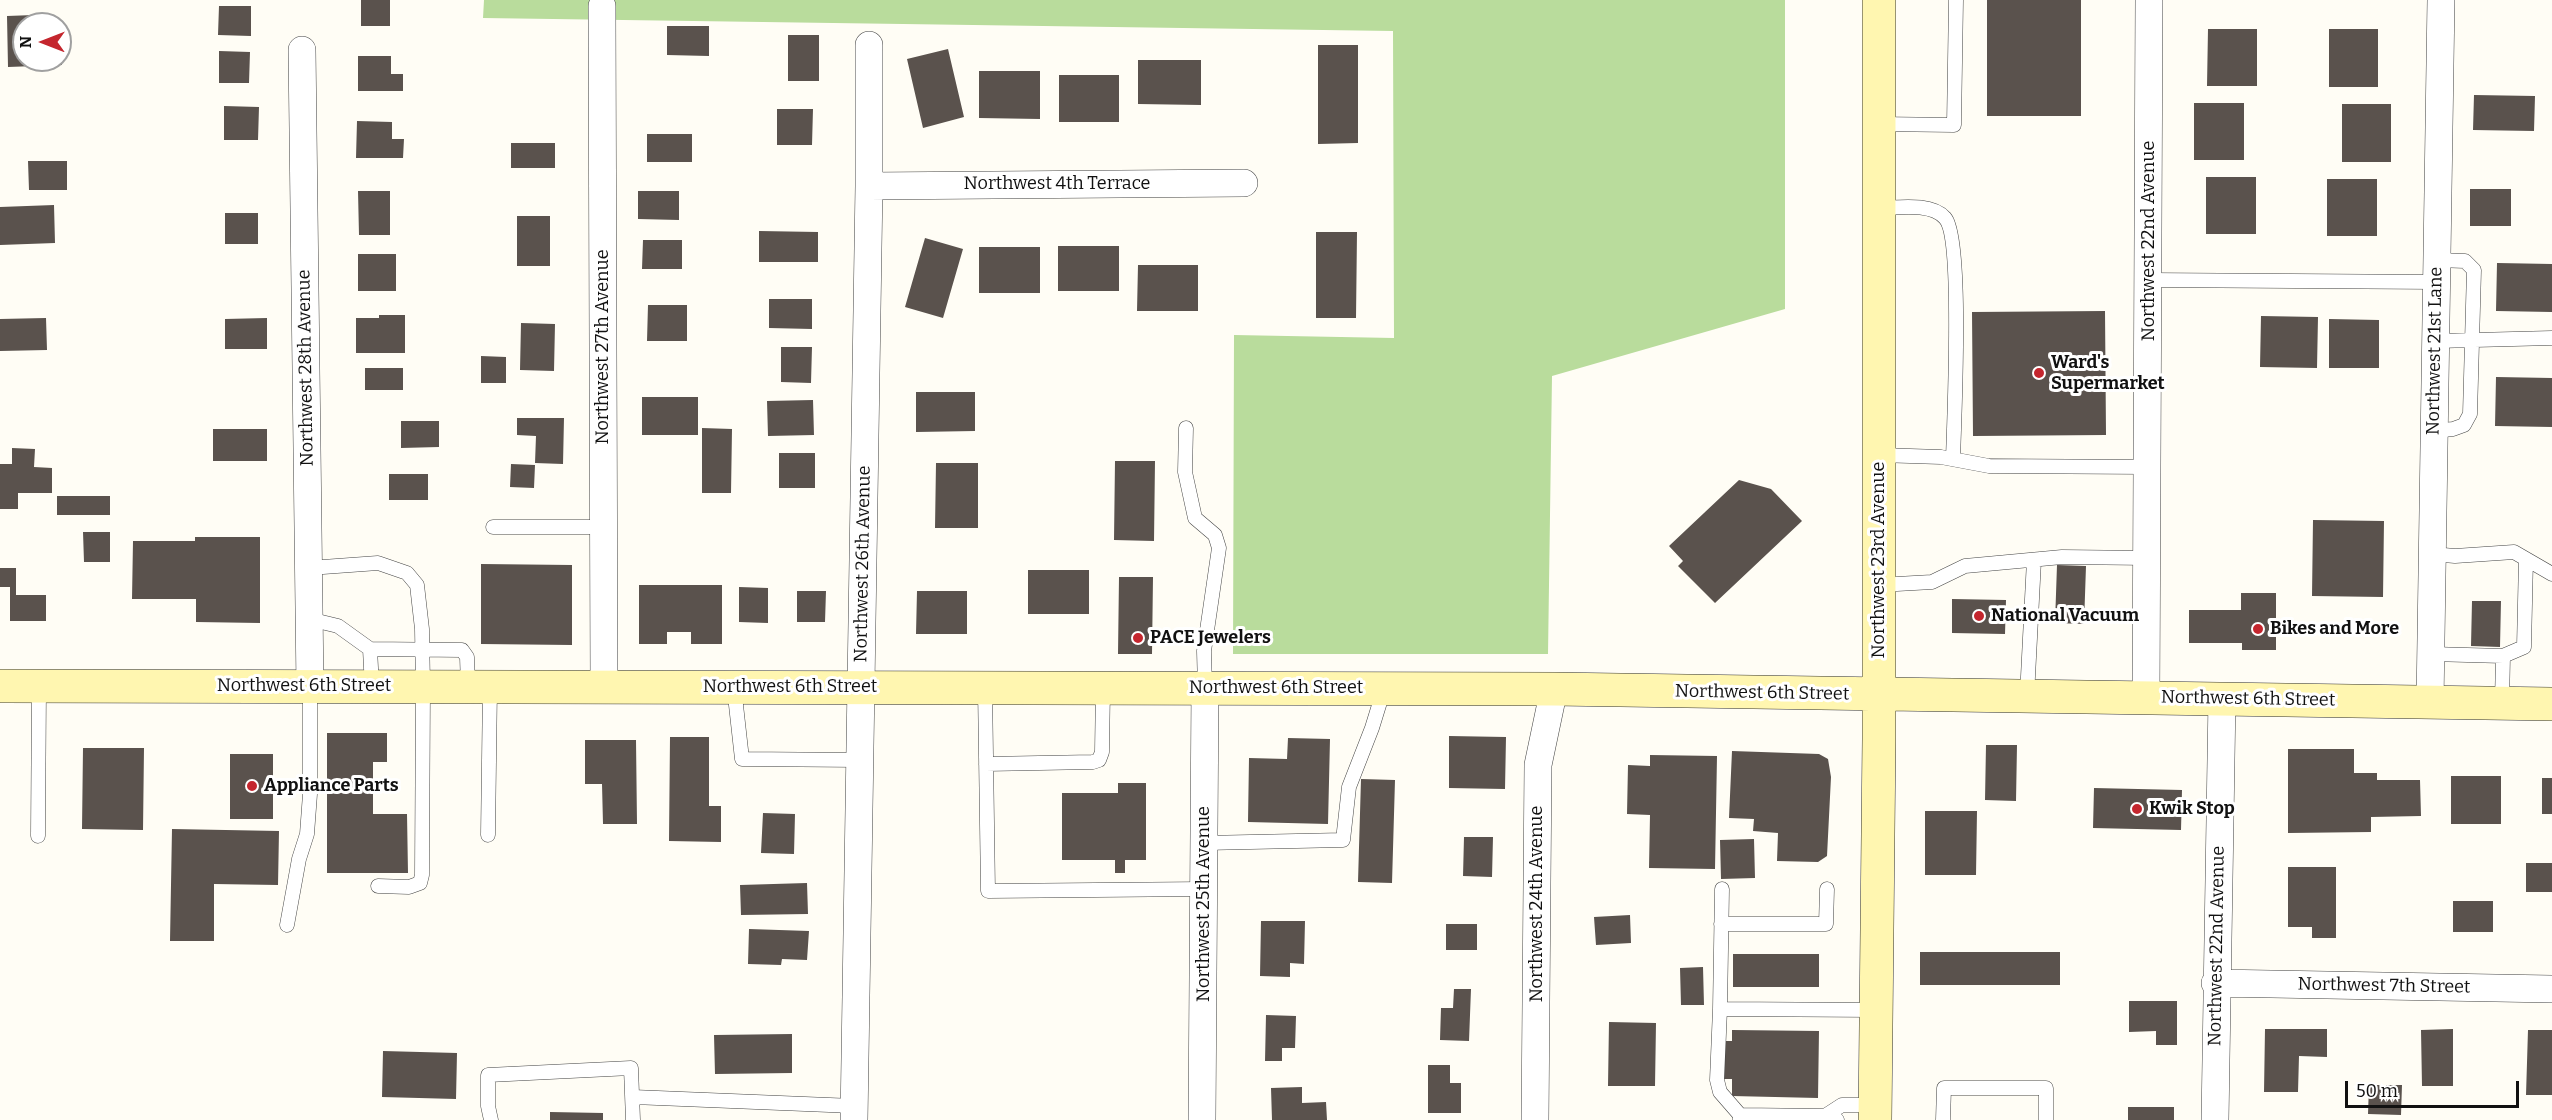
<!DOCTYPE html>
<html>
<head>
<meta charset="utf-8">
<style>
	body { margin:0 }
	#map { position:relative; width:2552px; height:1120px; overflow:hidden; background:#fffdf5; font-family:Bitter,serif }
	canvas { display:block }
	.north { position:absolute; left:12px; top:12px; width:60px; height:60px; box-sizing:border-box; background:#fff; border:2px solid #a0a0a0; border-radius:50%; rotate:270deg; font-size:16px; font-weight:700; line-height:24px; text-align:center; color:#111 }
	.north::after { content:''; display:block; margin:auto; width:21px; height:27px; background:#c4262e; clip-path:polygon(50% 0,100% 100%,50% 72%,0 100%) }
	.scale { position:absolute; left:2345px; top:1081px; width:174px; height:27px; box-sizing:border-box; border:3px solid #111; border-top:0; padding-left:8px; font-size:18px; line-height:21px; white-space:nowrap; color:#111; -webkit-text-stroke:4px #fff; paint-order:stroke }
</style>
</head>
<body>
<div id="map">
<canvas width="2552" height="1120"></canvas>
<div class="north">N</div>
<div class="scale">50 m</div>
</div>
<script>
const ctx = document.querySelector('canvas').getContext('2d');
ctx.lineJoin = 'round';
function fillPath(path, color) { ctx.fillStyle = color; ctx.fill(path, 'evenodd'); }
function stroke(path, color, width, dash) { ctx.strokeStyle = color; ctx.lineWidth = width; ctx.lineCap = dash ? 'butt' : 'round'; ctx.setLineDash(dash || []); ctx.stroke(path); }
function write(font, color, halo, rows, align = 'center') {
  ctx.font = font + ' Bitter,serif'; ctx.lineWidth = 6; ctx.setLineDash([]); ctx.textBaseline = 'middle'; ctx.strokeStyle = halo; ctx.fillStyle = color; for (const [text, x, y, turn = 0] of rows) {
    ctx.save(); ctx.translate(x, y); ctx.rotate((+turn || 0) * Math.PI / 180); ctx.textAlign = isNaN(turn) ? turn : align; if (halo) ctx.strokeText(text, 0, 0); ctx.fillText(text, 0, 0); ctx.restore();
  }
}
fillPath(new Path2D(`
	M484 0H1785V309L1552 376 1548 654H1233L1234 335 1394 338 1393 31 483 18Z`), '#b9dc9c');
fillPath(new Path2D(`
	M361 0H390V26H361Z
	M1987 0H2081V116H1987Z
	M219 6H251V36L218 35Z
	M34 15V24H24V60H62V65L8 67 7 16Z
	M667 26H709V56L667 55Z
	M2208 29H2257V86H2207Z
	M2329 29H2378V87H2329Z
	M788 35H819V81H788Z
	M1318 45H1358V143L1318 144Z
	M948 49 964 117 923 128 907 59Z
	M219 51 250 52 249 83H219Z
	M358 56H391V74H403V91H358Z
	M1138 60H1201V105L1138 104Z
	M979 71H1040V119L979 118Z
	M1059 75H1119V122H1059Z
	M2474 95 2535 96 2534 131 2473 130Z
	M2194 103H2244V160H2194Z
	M2342 104H2391V162H2342Z
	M224 106 259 107 258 140H224Z
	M777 109H813L812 145H777Z
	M357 121 392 122V139H404L403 158H356Z
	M647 134H692V162H647Z
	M511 143H555V168H511Z
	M28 161H67V190H29Z
	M2206 177H2256V234H2206Z
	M2327 179H2377V236H2327Z
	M2470 189H2511V226H2470Z
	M358 191H390V235H359Z
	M638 191H679V220L638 219Z
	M54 205 55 243 0 245V207Z
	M225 213H258V244H225Z
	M517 216H550V266H517Z
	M759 231 818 232V262H759Z
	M1316 232H1357L1356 318H1316Z
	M925 238 963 249 943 318 905 307Z
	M643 240H682V269H642Z
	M1058 246H1119V291H1058Z
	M979 247H1040V293H979Z
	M358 254H396V291H358Z
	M2497 263 2552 264V312L2496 311Z
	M1138 265H1198V311H1137Z
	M769 299H812V329L769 328Z
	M648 305H687V341H647Z
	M2105 311 2106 435 1973 436 1972 312Z
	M379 315H405V353H356V318H379Z
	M2261 316 2318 317 2317 368 2260 367Z
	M46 318 47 350 0 351V319Z
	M267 318V349H225V319Z
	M2329 319 2379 320V368H2329Z
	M521 323 555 324 554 371 520 370Z
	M781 347H812L811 383 781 382Z
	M481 356 506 357V383H481Z
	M365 368H403V390H365Z
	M2496 377 2552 378V427L2495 426Z
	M916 392H975V431L916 432Z
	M642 397H698V435H642Z
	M813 400 814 435 768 436 767 401Z
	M517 418H564L563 464 535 463 536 436 517 435Z
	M401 421H439V447L401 448Z
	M702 428 732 429 731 493H702Z
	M213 429H267V461H213Z
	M12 448 35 449 34 467 52 468V493H18V509H0V464H12Z
	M779 453H815V488H779Z
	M1115 461H1155L1154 541 1114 540Z
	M936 463H978V528H935Z
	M511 464 535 465 534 488 510 487Z
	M389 474H428V500H389Z
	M1739 480 1771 489 1802 521 1715 603 1678 566 1683 561 1669 546Z
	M57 496H110V515H57Z
	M2313 520 2384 521 2383 597 2312 596Z
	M83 532H110V562H84Z
	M195 537H260V623L196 622V599H132L133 541H195Z
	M481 564 572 565V645L481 644Z
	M2057 565 2086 566 2084 624 2055 623Z
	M0 568H16V595H46V621H10V587H0Z
	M1028 570H1089V614H1028Z
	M1119 577H1153L1152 654H1118Z
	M639 585H722V644H691V632H667V644H639Z
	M739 587 768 588V623L739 622Z
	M797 591H826L825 622H797Z
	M917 591H967V634H916Z
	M2241 593H2276V650H2242V643H2189V610H2241Z
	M1952 599 2006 600 2005 634 1952 633Z
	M2472 601H2501L2500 647 2471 646Z
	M327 733H387V762H373V814H407L408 873H327Z
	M1449 736 1506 737 1505 789 1449 788Z
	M670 737H709V806H721V842L669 841Z
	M1288 738 1330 739 1328 824 1248 822 1249 758 1287 759Z
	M585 740H636L637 824H603L602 784H585Z
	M1986 745H2017L2016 801 1985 800Z
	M83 748H144L143 830 82 829Z
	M2288 749H2354V773H2377V780H2420L2421 816 2371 817V832L2288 833Z
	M1732 751 1819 754 1828 759 1831 777 1827 856 1818 862 1777 861 1778 833 1753 831 1754 819 1729 818Z
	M230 754H273V819H230Z
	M1650 755 1717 756 1715 869 1649 868 1650 815 1627 814 1628 765 1650 766Z
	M2451 776H2501V824H2451Z
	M2542 778H2552V814H2542Z
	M1361 779 1395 780 1392 883 1358 882Z
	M1118 783H1146V860H1125V873H1115V860H1062V793H1118Z
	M2094 788 2182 790 2181 830 2093 828Z
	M1925 811H1977L1976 875H1925Z
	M763 813 795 814 794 854 761 853Z
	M172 829 279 831 278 885 214 884V941H170Z
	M1464 837H1493L1492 877 1463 876Z
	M1754 839 1755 878 1721 879 1720 840Z
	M2526 863H2552V892H2526Z
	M2288 867H2336V938H2312V927H2288Z
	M807 883 808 914 741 915 740 885Z
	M2453 901H2493V932H2453Z
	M1630 915 1631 943 1596 945 1594 917Z
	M1261 921H1305L1304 964 1290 963V977L1260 976Z
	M1446 924H1477V950H1446Z
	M749 929 809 931 807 960 782 959 781 965 748 964Z
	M1920 952H2060V985H1920Z
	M1733 954H1819V987H1733Z
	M1703 967 1704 1005H1681L1680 968Z
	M1454 989H1471L1469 1041 1440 1040 1441 1008H1453Z
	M2129 1001H2177V1045H2156V1031L2129 1032Z
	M1266 1015 1296 1016 1295 1048H1282V1061H1265Z
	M1609 1022 1656 1023 1655 1086H1608Z
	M2265 1029H2327V1057L2299 1056 2298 1092H2264Z
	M2453 1029V1086H2422L2421 1030Z
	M1732 1030 1819 1031 1818 1098 1732 1096V1079H1720L1721 1041H1732Z
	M2528 1030H2552V1095H2526Z
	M792 1034V1073L715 1074 714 1035Z
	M383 1051 457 1053 456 1099 382 1097Z
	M1428 1065H1450V1083H1461V1113H1428Z
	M2369 1085H2402L2401 1115 2368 1114Z
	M1302 1087V1103L1326 1102 1327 1120H1272L1271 1088Z
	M2128 1107H2174V1120H2128Z
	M550 1112 603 1113V1120H550Z`), '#5a524d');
const service = new Path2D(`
	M1879 124 1954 125 1956 0
	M1879 208C1897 208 1931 202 1945 218 1963 237 1954 423 1953 459
	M2148 280 2437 282
	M2436 341 2552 338
	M1186 428 1185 472 1195 518 1215 535 1219 548 1204 651 1205 688
	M2434 431 2453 429 2464 425 2470 414 2474 270 2465 261 2437 260
	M1879 455 1941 457 1989 466 2148 467
	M493 527H604
	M2432 554 2455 556 2514 552 2552 574
	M309 568 378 563 407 573 417 585 422 629 423 687 422 875 420 883 409 887 378 886
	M1879 585 1932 582 1965 566 2062 557 2148 558
	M309 619 338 626 370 649 372 687
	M370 649 462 650 467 657 468 686
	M2431 654 2503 656 2524 647 2526 559
	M734 687 742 759 859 760
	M985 688 988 891 1204 889
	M2027 696 2034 560
	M2502 703 2503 656
	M986 764 1093 762 1099 760 1102 752 1103 688
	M488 835 490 687
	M38 836 39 686
	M1204 843 1343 840 1349 787 1372 728 1384 689
	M1722 889 1720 1009 1876 1010
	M1721 924H1826L1827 889
	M287 925 299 859 307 834 310 794V687
	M1720 1009 1717 1080 1720 1092 1740 1115V1120
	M633 1097 854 1106
	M1740 1115 1825 1116 1837 1120
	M1825 1116 1842 1105H1875
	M491 1120 488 1106V1075L631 1068 633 1120
	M1943 1120 1944 1088H2046V1120`);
const minor = new Path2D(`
	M602 6 604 687
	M302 50 310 687
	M869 186 1244 183
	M2146 698 2149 0
	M2430 702 2441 0
	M2215 983 2552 989
	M854 1120 869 186V45
	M1202 1120 1205 688
	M1535 1120 1538 765 1554 689
	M2215 1120 2222 699`);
const secondary = new Path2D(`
	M0 686 1554 689 2552 704
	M1875 1120 1879 739V0`);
stroke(service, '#444', 15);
stroke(minor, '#444', 28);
stroke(secondary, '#333', 34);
stroke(service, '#fff', 14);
stroke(minor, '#fff', 27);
stroke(secondary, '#fff6b0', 33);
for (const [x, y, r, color] of [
	[2039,373,6,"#c4262e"],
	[1979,616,6,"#c4262e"],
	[2258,629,6,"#c4262e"],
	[1138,638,6,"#c4262e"],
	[252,786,6,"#c4262e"],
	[2137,809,6,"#c4262e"]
]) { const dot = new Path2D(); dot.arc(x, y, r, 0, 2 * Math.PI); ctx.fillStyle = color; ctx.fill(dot); stroke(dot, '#fff', 2); }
write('18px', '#111', '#fff', [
	["Northwest 4th Terrace",1057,184],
	["Northwest 22nd Avenue",2149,241,-90],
	["Northwest 27th Avenue",603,347,-90],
	["Northwest 21st Lane",2435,351,-89],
	["Northwest 28th Avenue",306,368,-91],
	["Northwest 23rd Avenue",1879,560,-90],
	["Northwest 26th Avenue",863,564,-89],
	["Northwest 6th Street",304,686],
	["Northwest 6th Street",790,687],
	["Northwest 6th Street",1276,688],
	["Northwest 6th Street",1762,693,1],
	["Northwest 6th Street",2248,699,1],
	["Northwest 25th Avenue",1204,904,-90],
	["Northwest 24th Avenue",1537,904,-90],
	["Northwest 22nd Avenue",2217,946,-89],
	["Northwest 7th Street",2384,986,1]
]);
write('bold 18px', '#111', '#fff', [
	["Ward's",2051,363],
	["Supermarket",2051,384],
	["National Vacuum",1991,616],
	["Bikes and More",2270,629],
	["PACE Jewelers",1150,638],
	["Appliance Parts",264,786],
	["Kwik Stop",2149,809]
], 'left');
</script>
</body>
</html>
